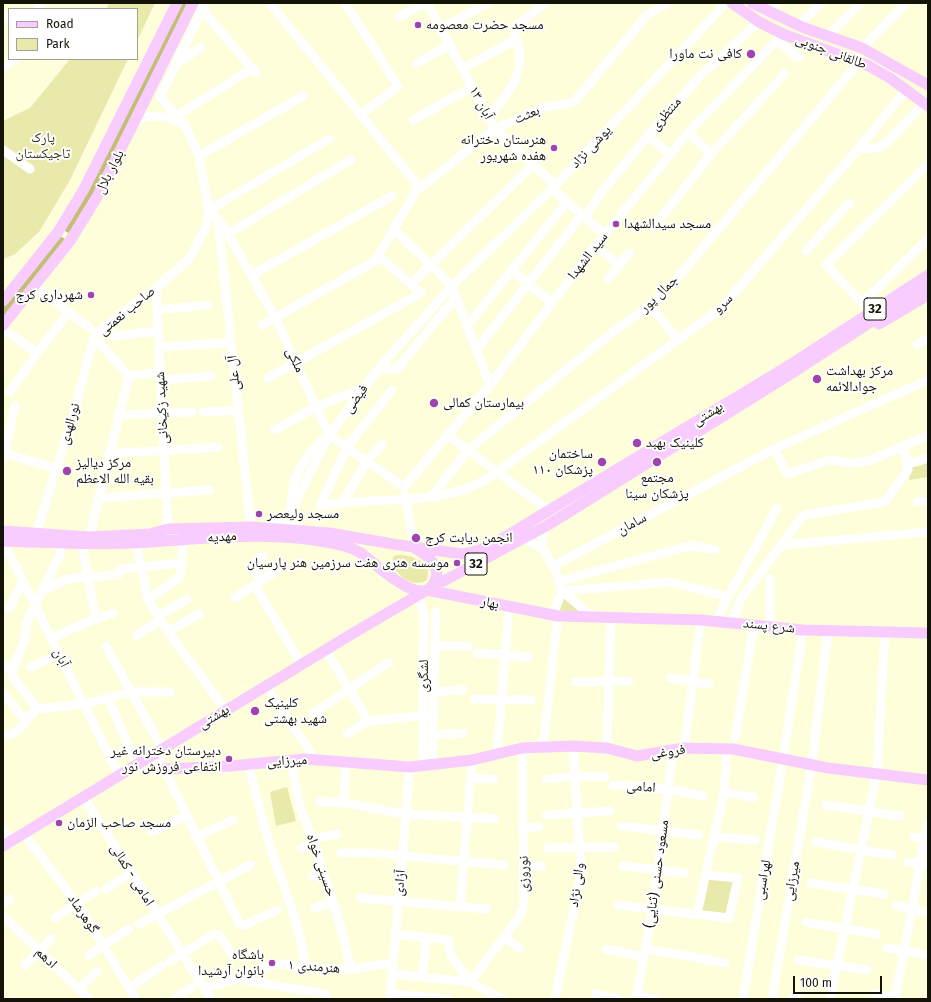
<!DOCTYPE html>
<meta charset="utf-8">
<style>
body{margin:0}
#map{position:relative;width:931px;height:1002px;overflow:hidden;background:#fefeda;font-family:"Fira Sans",sans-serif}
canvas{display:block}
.frame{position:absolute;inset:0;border:4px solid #141307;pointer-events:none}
.legend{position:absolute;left:8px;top:8px;width:130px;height:52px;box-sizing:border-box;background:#fff;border:1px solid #a1a19c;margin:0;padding:5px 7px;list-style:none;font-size:12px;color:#141307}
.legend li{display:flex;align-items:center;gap:8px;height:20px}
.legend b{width:20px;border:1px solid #a1a19c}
.scale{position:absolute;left:793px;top:976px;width:89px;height:18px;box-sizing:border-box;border:2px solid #141307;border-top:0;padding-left:5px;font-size:12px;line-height:14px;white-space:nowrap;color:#141307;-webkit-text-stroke:3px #fff;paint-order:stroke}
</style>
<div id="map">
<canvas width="931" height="1002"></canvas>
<div class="frame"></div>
<ul class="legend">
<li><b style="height:5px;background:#f8ccfe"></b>Road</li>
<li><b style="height:11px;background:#eae9ac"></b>Park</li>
</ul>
<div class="scale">100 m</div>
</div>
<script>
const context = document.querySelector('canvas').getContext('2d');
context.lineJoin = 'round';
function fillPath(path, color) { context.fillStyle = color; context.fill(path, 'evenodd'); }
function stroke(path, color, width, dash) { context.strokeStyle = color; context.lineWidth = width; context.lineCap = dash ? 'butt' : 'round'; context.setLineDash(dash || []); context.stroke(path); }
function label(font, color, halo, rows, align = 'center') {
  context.font = font + ' "Fira Sans","Noto Naskh Arabic",sans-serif'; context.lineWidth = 4; context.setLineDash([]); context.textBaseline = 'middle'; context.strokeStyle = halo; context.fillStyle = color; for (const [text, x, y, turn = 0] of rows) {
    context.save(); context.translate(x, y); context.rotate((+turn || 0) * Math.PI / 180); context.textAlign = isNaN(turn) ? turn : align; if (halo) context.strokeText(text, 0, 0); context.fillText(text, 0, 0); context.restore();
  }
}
fillPath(new Path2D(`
 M109,3H155L137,41V9H106Z
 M70,59H128L70,180L39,232L15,254L3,259V121L30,108Z
 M928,463V477L909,480L910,468Z
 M396,555C408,554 425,559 428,571L427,580C413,589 398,576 392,564L393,557Z
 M562,595L581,613L557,610Z
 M287,787L296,821L276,826L270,792Z
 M708,878L734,880L727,915L700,911Z`), '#eae9ac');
fillPath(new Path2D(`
 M180,3H189L116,155L70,234L62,229Z
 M59,235L66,240L3,319V307Z`), '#c2bf75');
stroke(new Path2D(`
 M38,3L40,9
 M270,3L420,188
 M345,3L398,86L361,115
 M427,3L495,129L556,186
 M201,4L209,18L256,73
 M768,12L778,3
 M399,17L424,3
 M3,18L5,17
 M798,25L822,3
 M441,29L487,3
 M827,36L861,3
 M777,39L796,57H800
 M862,48L906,3
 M179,62L201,47
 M417,63L450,45
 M3,67L15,59
 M462,69L517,39
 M178,115L253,68
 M488,117C507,95 523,79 519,48C518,41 513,34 515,27L545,3
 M137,119C158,114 165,116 184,124
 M413,120L472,87
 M688,133L711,154
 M648,135L670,155
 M329,139L209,210L218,219L228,234L276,319L329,435L404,487
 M858,149L877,148L886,143L925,103
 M3,150L30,169
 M199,156L303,96
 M552,189L605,235
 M585,217L602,192L641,144L700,76L759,22
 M218,220L251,527
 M654,227L711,154L783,76L784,73
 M394,229L452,286L490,385
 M228,234L350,160
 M595,246L620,265
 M806,251L849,203
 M511,270L552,303
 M252,275L392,196
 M608,279L629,253
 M411,284L533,165
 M34,286L90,328
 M156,288L168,529
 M862,303L928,239
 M650,305L678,340
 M867,308L826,265L928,164
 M157,310L208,305
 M262,325L375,261L416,191L495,129L544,107L567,104L575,101L647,15L667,3
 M467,326L567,202
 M3,329L37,353L10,392
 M114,336L158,331
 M917,344L928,339
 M159,347L226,343
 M476,350L582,215
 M37,353L69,312
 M380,367L396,370L456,297
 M129,376L160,372
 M268,378L421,293L378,255
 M161,380L211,376
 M203,412L238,410
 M118,415L192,412
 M275,430L316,407L363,388
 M448,435L548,510
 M774,449L787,474L830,460L850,463L868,461L928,436
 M3,452L56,469
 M108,454L218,447
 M3,459L15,406
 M907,464L928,458
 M404,487L490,385L595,246L688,133L783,34
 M405,495L414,547
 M431,497L468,450L609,335L650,305L674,282L860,61
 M98,498L209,490
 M343,502L367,461L382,444
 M917,502L928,501
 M320,506C372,496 426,506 476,485C483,482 490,476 497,472L716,312L725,304L858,149L906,90
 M320,506L347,447L392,390
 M548,525L542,538V548L555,569L562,591L553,615
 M270,528L283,519L292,509C288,483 306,452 326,437
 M292,529L290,518L292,509L329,435L380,367L452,286L552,189L726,3
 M36,534L72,419L94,337L105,326L156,288L189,259L206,227L209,210L199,156L185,125L160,97L203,8
 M89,537L129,376L94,337
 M520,537L542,548
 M3,541L119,775
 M136,543L148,600L168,632L226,710
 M82,545L96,619
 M781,545L928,532
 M553,566L774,449L928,380
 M121,569L182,563
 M770,579V627
 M261,581L251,565L263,556
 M560,581L682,548L696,546L715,550
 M255,585L301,664
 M413,591L418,595L424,615L423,766
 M562,591L670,582L728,597
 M562,591L594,618
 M41,592L67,579L118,575
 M235,598L280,568
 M148,600L180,577L183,547
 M9,609L23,581
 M158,616L187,599
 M717,620L728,597L777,508
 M732,622L741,599L802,517L805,515L883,502L887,499L908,470L904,445
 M168,632L199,614
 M137,635L160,620
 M52,639L73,628L113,613
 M106,646L162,748
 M436,646H468
 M326,650L368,721L429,715
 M477,653L529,657
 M31,667L59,654
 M3,669L7,666
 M671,678L709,684
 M575,682L629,681
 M266,686L315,759
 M434,692L463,690
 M3,693L26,721
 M107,697L137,764
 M474,699L531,700
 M38,709L12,676L13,670L26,635V623L60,555V544
 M313,714L388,663
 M347,734L368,721
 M3,735C20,737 26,716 38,709L84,704L131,692H170
 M433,735L463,733
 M735,738L754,625
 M543,746L558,616
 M607,748L611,619
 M684,748L701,620
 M156,752L239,923L245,925L277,910
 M497,753L509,607
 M291,760L299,804L314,843L341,927L351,969
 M248,763C257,795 263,827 274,858C288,898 300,926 306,969
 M432,765L436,612
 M470,778L494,779
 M547,779L576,776L605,777
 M613,785L668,789L703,796
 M724,792L753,797
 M83,796L211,999
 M320,802L344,803L406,814L495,819
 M344,803L346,763
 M826,805L900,816
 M547,815L610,811
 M621,826L699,835
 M523,828L539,827
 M3,829L11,841
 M152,832L186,816
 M24,834L81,909L136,999
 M196,837L233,820
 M715,837L755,840
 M914,837L928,839
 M312,839L337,834
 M816,842L892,855
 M301,848L314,843
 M548,848L614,847
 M341,853H371L504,865
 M908,862L928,865
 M523,866H541
 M623,866L684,873
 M312,876L323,871
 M811,883L884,894
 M106,889L131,873
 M360,898L486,909
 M3,905L9,899
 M618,905L729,918L738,878L706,875
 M460,906L472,760
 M896,906L928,912
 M315,908L333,901
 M697,914L724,792L727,749
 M3,916L89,999
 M55,918L96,891
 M806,922L876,934
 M139,924L250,865
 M395,934L448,940L451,956L470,982
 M504,938L520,948
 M887,948L926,955
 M606,949L644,957
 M646,949L725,963
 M89,955L129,929
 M798,960L867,970
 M169,962L214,934L219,935L231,953
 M25,965L51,939
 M392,974L470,982L502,999
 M422,977L426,941
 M238,979L325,994
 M470,982L520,916L524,905L522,748
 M130,988L161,966
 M204,988L237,979L272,965L283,964L306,969H351L393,963
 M79,990L97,971
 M390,994L448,999
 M596,994L618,999
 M875,994L898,999
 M637,996L654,999
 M792,998L798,999
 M174,999L192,987
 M390,999L410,767
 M555,999L581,874L573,746
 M636,999L653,908L673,749
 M743,999L783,760L803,630
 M772,999L812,764L828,630
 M830,999L877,773L885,631
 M895,999L928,823`), '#fff', 9);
stroke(new Path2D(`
 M732,3L759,22L783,34L869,66L890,78L928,106
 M752,3L802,27L862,48L928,85
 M3,301L58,232L84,189L177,3
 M879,324L928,295
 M3,325L70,241L97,197L193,3
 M3,531L89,537L150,534L168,529L251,527L329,533L399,545L462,554L480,550L500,540L785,368L928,275
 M3,541C53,543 101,545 151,542C212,538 272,531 332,543C342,545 352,547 361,553C374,562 426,615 436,578C440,564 427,555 416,549
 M427,590L558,616L701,620L803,630L928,633
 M164,769L230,766L305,759L410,767L472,760L522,748L573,746L607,748L637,756L684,748L733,749L828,768L928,780
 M3,846L355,632L427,590L548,525L789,375L928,285`), '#f8ccfe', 11);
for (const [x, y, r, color] of [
 [418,25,4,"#a044ad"],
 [751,54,5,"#a044ad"],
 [554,148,4,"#a044ad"],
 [616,224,4,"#a044ad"],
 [91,295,4,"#a044ad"],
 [817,379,5,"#a044ad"],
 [434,403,5,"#a044ad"],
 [637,443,5,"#a044ad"],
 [602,462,5,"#a044ad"],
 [657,462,5,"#a044ad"],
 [67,471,5,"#a044ad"],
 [259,514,4,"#a044ad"],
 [416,538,5,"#a044ad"],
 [457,563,4,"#a044ad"],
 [255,711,5,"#a044ad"],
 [229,759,4,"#a044ad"],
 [59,823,4,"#a044ad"],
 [272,963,4,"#a044ad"]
]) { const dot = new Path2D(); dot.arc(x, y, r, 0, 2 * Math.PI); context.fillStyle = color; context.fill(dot); stroke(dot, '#fff', 1.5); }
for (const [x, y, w] of [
 [875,309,22],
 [476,564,22]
]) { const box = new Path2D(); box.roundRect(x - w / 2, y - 11, w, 22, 3); context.fillStyle = '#fff'; context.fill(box); stroke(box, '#141307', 1); }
label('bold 13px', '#141307', null, [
 ["32",875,309],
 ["32",476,564]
]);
label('14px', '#141307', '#fff', [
 ["مسجد حضرت معصومه",426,25],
 ["کافی نت ماورا",742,54,"right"],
 ["هنرستان دخترانه",546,140,"right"],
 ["هفده شهریور",546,156,"right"],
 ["مسجد سیدالشهدا",624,224],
 ["شهرداری کرج",83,295,"right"],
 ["مرکز بهداشت",826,371],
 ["جوادالائمه",826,387],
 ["بیمارستان کمالی",443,403],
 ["کلینیک بهبد",646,443],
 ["ساختمان",593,454,"right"],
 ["پزشکان ۱۱۰",593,470,"right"],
 ["مرکز دیالیز",76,463],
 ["بقیه الله الاعظم",76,479],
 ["مجتمع",657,478,"center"],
 ["پزشکان سینا",657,494,"center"],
 ["مسجد ولیعصر",267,514],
 ["انجمن دیابت کرج",425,538],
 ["موسسه هنری هفت سرزمین هنر پارسیان",449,563,"right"],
 ["کلینیک",264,703],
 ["شهید بهشتی",264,719],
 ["دبیرستان دخترانه غیر",221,751,"right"],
 ["انتفاعی فروزش نور",221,767,"right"],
 ["مسجد صاحب الزمان",67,823],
 ["باشگاه",264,955,"right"],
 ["بانوان آرشیدا",264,971,"right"]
], 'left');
label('14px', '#141307', '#fff', [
 ["طالقانی جنوبی",831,52,21],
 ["۱۳ آبان",481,103,62],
 ["منتظری",666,114,-49],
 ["بعثت",527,115,-23],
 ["یوشی نژاد",591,147,-47],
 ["بلوار بلال",110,172,-63],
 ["سید الشهدا",588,256,-52],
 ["جمال پور",659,294,-44],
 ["سرو",723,304,-44],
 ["صاحب نعمتی",127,311,-39],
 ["ملکی",295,360,65],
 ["آل علی",234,373,-96],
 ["فیضی",356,399,-54],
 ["شهید زکیخانی",162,408,-93],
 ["بهشتى",708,414,-32],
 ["نورالهدی",70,424,-74],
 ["سامان",632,524,-28],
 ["مهدیه",222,537,-4],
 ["بهار",490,603,12],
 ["شرع پسند",769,626,6],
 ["آبان",61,658,63],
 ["لشگری",424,676,-90],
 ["بهشتی",214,717,-31],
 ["فروغی",668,752,-8],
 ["میرزایی",287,761,-3],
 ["امامی",641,787,4],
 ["حسینی خواه",321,865,71],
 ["نوروزی",524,874,-91],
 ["مسعود حسنی (ثنایی)",657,874,-82],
 ["امامی - کمالی",132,875,58],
 ["لهراسبی",763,880,-80],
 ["میرزایی",792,881,-80],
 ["آزادی",400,883,-85],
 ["والی نژاد",577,885,-82],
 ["گوهرشاد",83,914,56],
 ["ادهم",46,958,44],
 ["هنرمندی ۱",314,967,4]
]);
label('14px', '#353413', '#fff', [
 ["پارک",43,138],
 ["تاجیکستان",43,154]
]);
</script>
